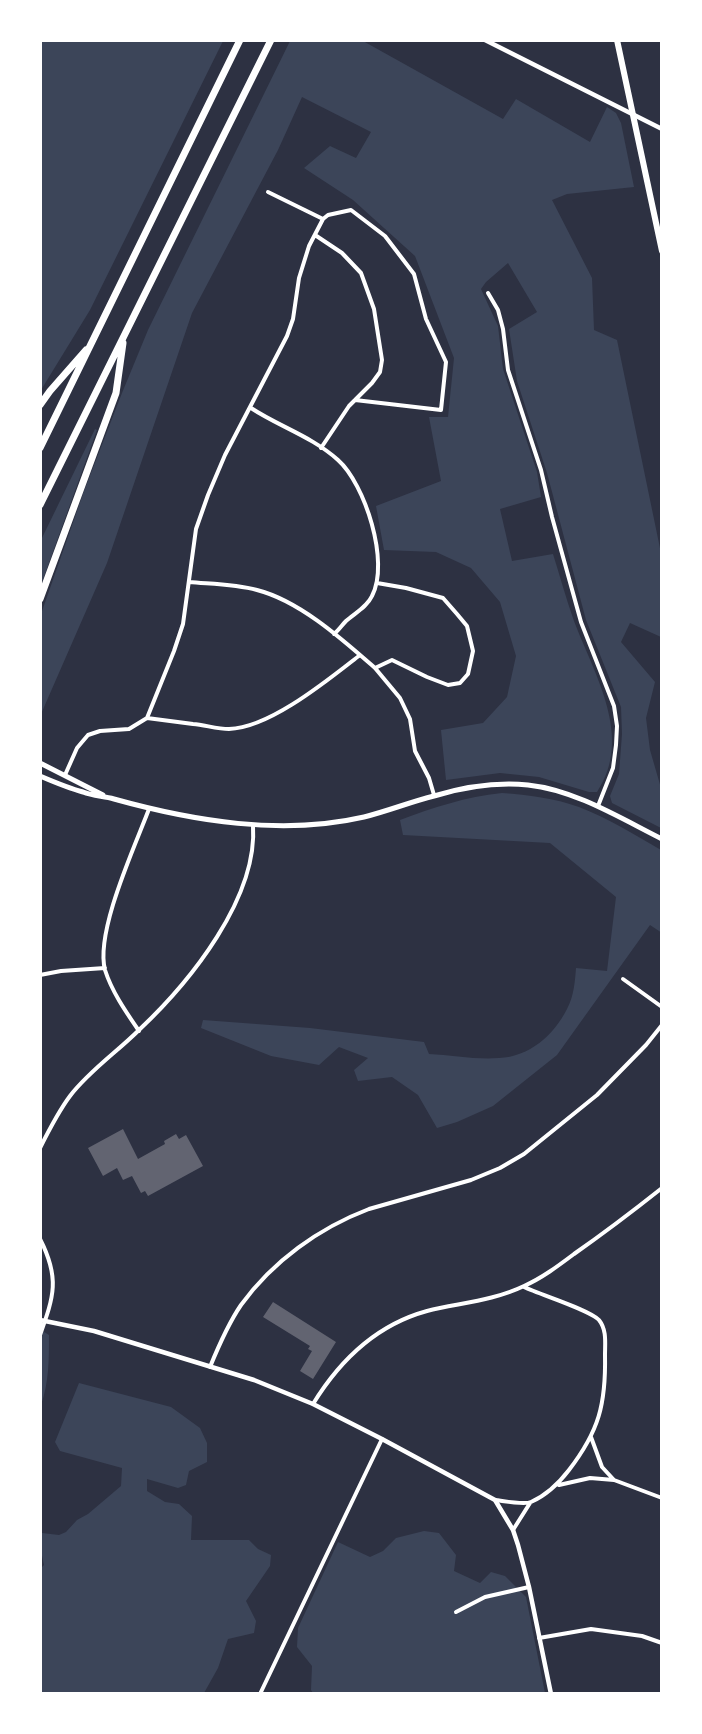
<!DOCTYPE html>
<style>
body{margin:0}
#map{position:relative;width:702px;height:1734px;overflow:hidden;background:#2d3142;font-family:Barlow,sans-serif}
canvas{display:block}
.frame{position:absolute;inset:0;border:42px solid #fff;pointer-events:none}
</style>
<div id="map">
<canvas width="702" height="1734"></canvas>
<div class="frame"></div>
</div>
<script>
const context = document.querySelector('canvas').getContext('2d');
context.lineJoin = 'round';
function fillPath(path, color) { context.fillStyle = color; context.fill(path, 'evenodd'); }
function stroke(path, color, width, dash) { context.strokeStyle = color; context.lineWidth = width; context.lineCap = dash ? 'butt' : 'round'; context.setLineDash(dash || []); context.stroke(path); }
fillPath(new Path2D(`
 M40,41H223L90,310L41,390Z
 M290,41H363L503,119L516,99L590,142L607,107L616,113L621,123L634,187L567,194L552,200L592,278L594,330L617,340L661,553V637L630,623L621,642L655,682L646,718L650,750L661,788V828L612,803L610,796L619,774L622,734L621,707L586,620L547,473L517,381L509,329L537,312L508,263L486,282L481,289L498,326L503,369L537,472L541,497L500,509L512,561L553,554C560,576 566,599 574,621C594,674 634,737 597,792H589L539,777L500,773L446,780L441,730L483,723L507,697L516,656L500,602L471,568L436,552L384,550L376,506L441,481L429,417H448L454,358L415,256L353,200L304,168L330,146L356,158L371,132L302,97L278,150L192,313L107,563L41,714V614L84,491L122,393L148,330Z
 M95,429L97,430L41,585V540Z
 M502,793C529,795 554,798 579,807C608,818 635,835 661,850L662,933L650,925L557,1055L493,1106L457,1122L437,1128L418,1095L392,1077L358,1081L354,1070L368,1058L339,1047L319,1065L271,1056L201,1028L203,1020L310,1028L424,1042L429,1054C451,1055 477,1060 499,1058C529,1057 554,1035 567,1009C574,996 575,981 576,968L607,971L616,897L550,843L403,835L400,820C435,807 465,797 502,793Z
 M41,1330L49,1335C49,1359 49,1382 41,1405Z
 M79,1383L171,1407L200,1428L207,1443V1462L189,1471L186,1485L178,1488L147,1479V1491L165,1502L179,1504L192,1516L191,1540H249L258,1549L271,1555L270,1566L246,1601L256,1621L254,1633L228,1639L218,1668L204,1693H41L40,1569L44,1565C42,1554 38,1543 42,1533L59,1535L66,1532L77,1520L88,1514L121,1486L122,1468L60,1451L55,1442Z
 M424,1531L439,1533L456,1555L454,1571L480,1583L491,1572L505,1576L526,1597L545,1693H313L311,1690L312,1666L297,1647L298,1628L338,1542L370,1557L383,1551L396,1538Z`), '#3c4559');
fillPath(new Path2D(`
 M123,1129L138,1159L165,1144L164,1141L176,1134L179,1139L186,1135L203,1166L148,1196L145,1191L141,1193L132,1176L123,1180L117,1168L103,1176L88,1148Z
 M273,1302L336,1342L313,1379L300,1371L312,1351L308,1349L310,1346L263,1317Z`), '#626471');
stroke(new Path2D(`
 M268,192L323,219
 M315,235L342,253L361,273L374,309L382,360L380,372L372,383L349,406L321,448
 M488,293L498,310L503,329L508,370L541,470L552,517L581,622L614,706L617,726L616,745L613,768L598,806
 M251,408C278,426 313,437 338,460C365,484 390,562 372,596C367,607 355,613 346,621C342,625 339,630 334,634
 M189,582C212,584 235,584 257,590C300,601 343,640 375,668L392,660L427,677L448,685L460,683L468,674L473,651L467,626L457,614L443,598L406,588L377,583
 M375,668L400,698L410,719L415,751L429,778L434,795
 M147,718C162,720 178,722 193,724C205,725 217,729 229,729C270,728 329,679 360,655
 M65,775L77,748L88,735L100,731L129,729L147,718L174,651L183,624L196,529L208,495L225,455L287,336L293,319L299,278L309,246L323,219L328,215L351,210L385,236L414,274L426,319L446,362L441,410L355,400
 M40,975L61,971L105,968
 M623,979L662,1007
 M139,1031C126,1012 112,992 105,970C95,932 135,846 149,809
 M40,1148C49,1130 58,1112 70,1096C89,1071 117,1052 139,1030C190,982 258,898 253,825
 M40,1239C60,1278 54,1296 40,1335
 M210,1367C219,1345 228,1324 241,1305C273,1261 319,1228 369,1209L471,1180L500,1168L524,1154L597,1095L646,1045L662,1025
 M313,1404C340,1360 376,1325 427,1311C459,1303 493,1301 524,1286C542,1278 558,1266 574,1254C604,1233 633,1211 662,1188
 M591,1437L602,1467L614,1480
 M559,1485L590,1478L614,1480L662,1498
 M495,1500C504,1501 524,1505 531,1502C547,1495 559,1483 569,1470C599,1431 606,1404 605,1355C605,1343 607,1330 599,1320C590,1310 541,1295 524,1287
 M513,1530L530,1503
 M456,1612L485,1597L529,1587
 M539,1638L591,1629L642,1636L662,1643
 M260,1694L382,1439`), '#fff', 4);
stroke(new Path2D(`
 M485,40L662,129
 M40,1320L94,1331L254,1380L313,1404L382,1439L495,1500L513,1530L518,1545L529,1587L551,1694`), '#fff', 4.5);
stroke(new Path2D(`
 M40,763L103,795
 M40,776C54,782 68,788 83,792C93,796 103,796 114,799C193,821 282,836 364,817C388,811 410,802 434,796C464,787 497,782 528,785C575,790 620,818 662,839`), '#fff', 5);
stroke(new Path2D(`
 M617,40L662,251`), '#fff', 6);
stroke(new Path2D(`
 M40,405L50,391L86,350
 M40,448L240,40
 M40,505L271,40
 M40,599L116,393L123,343`), '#fff', 7);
</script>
